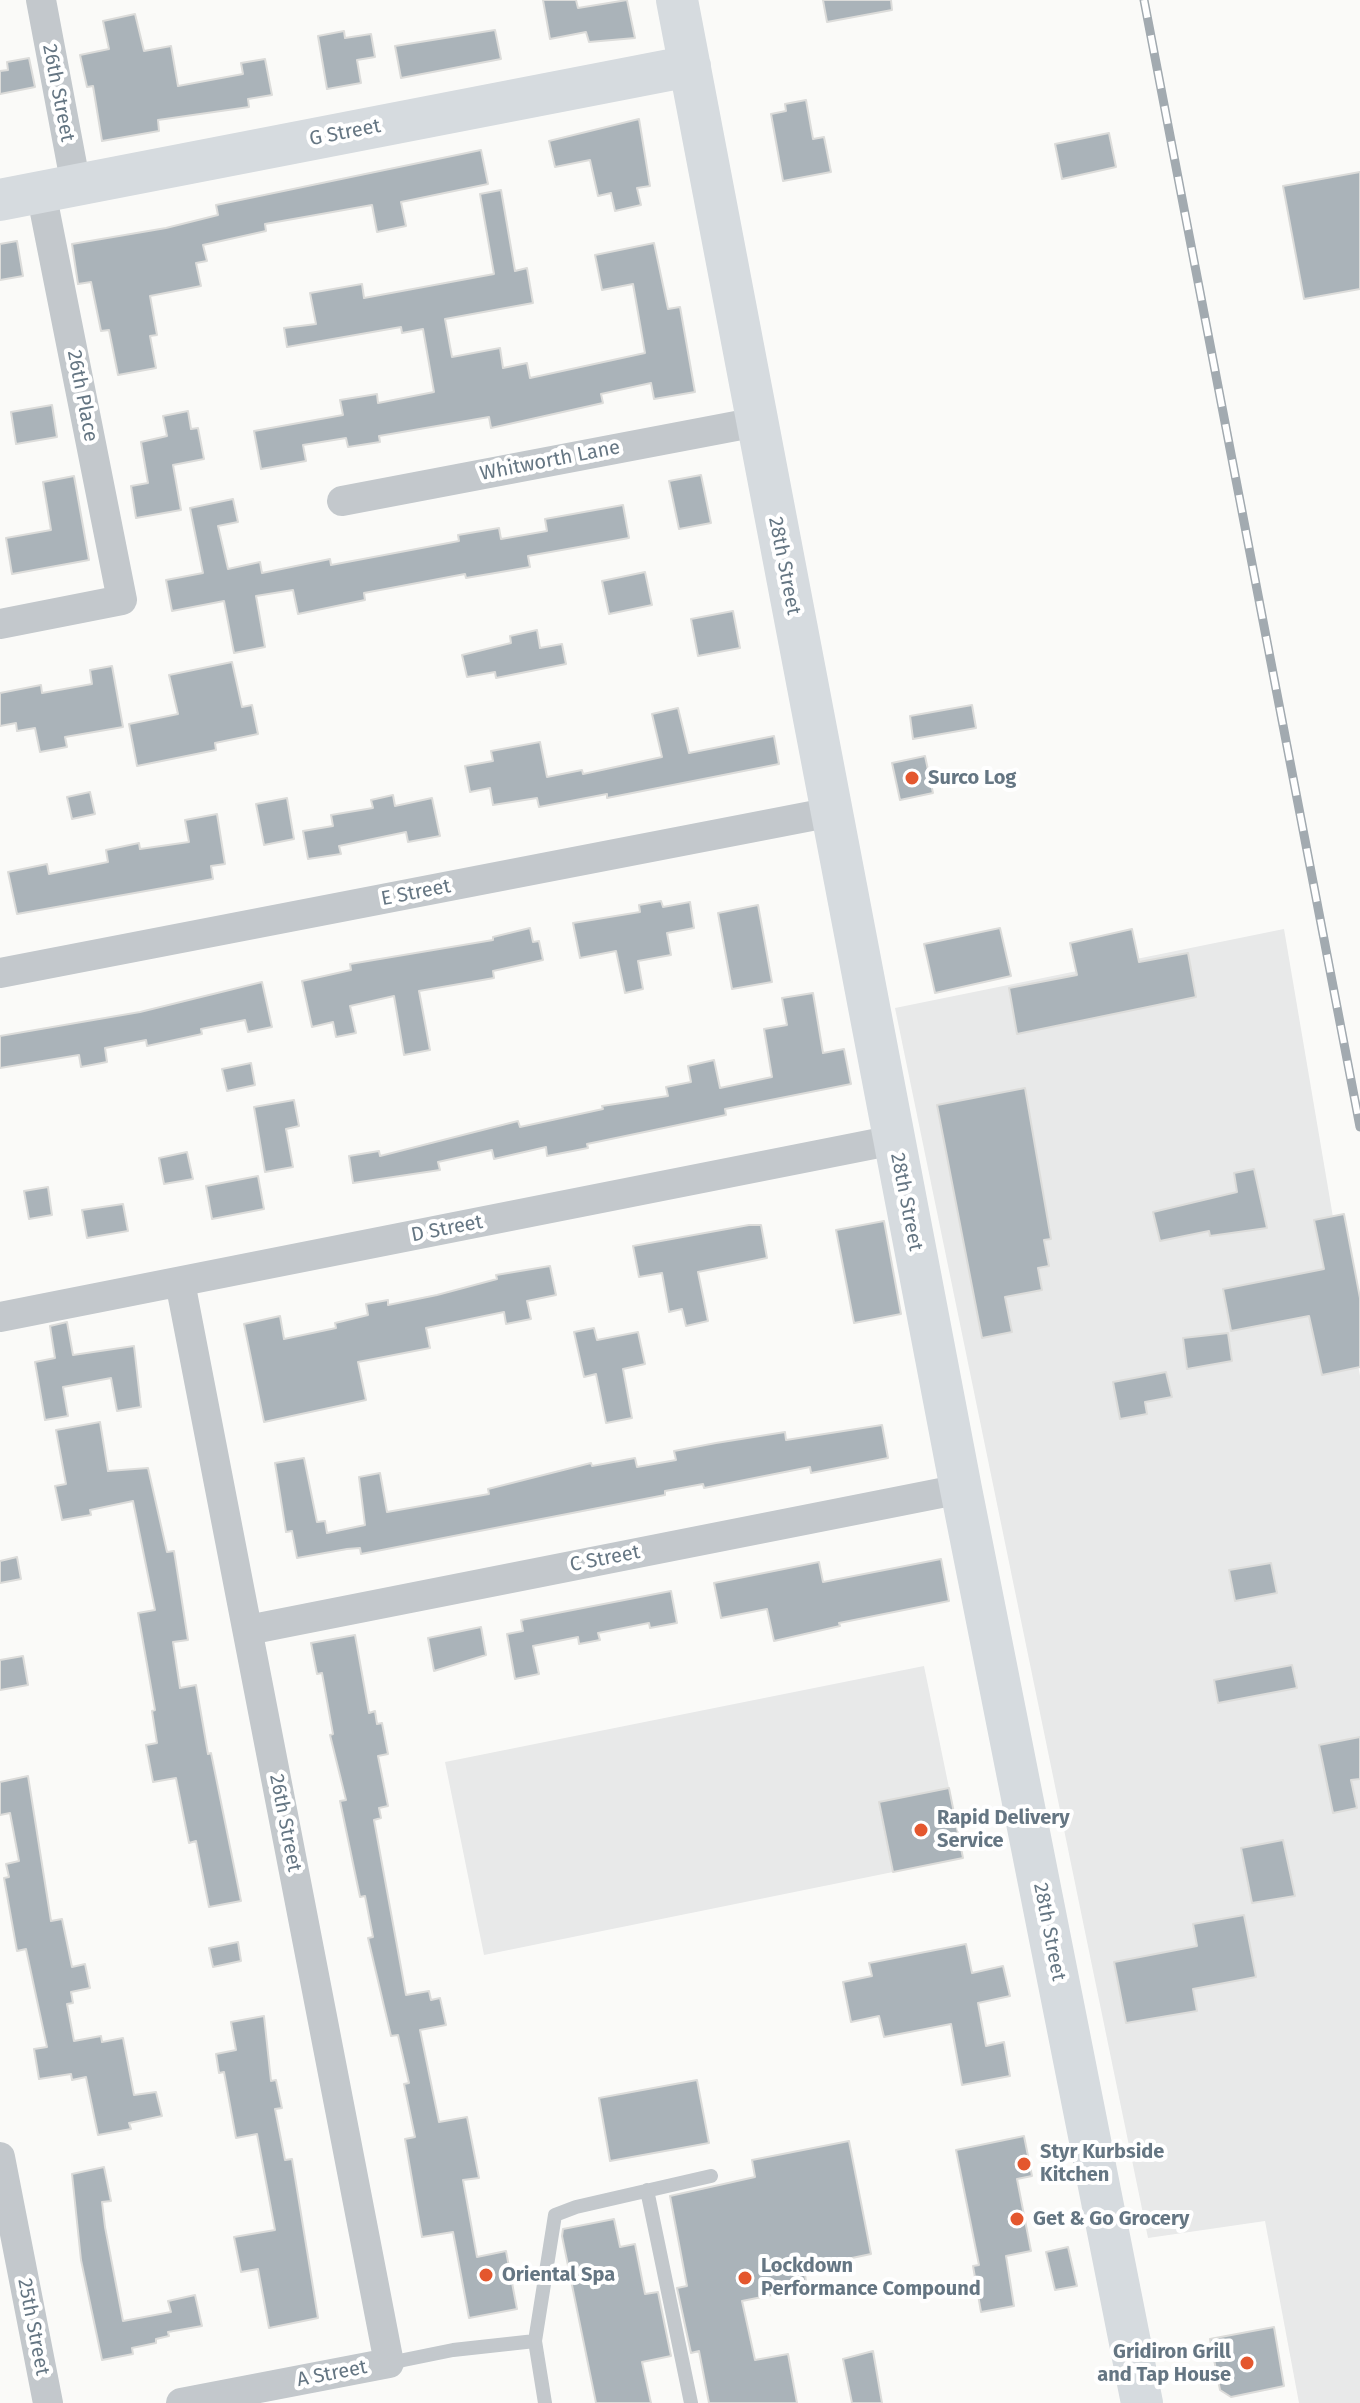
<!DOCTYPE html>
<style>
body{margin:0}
canvas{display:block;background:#fafaf8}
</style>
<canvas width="1360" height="2403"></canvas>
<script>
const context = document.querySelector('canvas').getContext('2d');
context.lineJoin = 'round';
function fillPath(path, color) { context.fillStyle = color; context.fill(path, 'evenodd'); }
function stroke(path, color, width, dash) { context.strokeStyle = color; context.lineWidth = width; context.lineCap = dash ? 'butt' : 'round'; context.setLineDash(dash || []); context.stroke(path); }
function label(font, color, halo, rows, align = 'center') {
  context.font = font + ' "Fira Sans",sans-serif'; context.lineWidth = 8; context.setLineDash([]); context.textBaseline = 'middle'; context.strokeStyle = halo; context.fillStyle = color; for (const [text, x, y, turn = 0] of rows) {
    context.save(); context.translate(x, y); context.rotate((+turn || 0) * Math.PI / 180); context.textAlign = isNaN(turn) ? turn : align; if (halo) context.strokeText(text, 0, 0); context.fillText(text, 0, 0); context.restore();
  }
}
fillPath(new Path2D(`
 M1284,929L1360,1376V2403H1299L1265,2221L1148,2238L895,1008Z
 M924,1666L949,1788L879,1803L893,1872L484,1955L445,1762Z`), '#e8e9e9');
const building = new Path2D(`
 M543,0H576L578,8L627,0L635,38L589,42L586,32L550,39Z
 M823,0H891L892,10L827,22Z
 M135,14L144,51L171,46L178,86L243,74L241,63L265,59L272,95L248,99L249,107L158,120L159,131L102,141L93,86L87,87L80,55L109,49L103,21Z
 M495,30L501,59L401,78L395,46Z
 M344,31L345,38L371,34L375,57L357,60L361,83L327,89L318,36Z
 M29,58L35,87L0,94V71L8,70L7,62Z
 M806,100L813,139L824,137L831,172L783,181L771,114L786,111L785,104Z
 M639,119L650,186L637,188L641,205L615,211L611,193L598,196L590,160L555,167L549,141Z
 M1109,133L1116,167L1062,179L1055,144Z
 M481,150L488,184L401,202L406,226L377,232L372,205L265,224L266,231L203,245L207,261L196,263L201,286L150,296L157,335L150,336L156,368L118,375L109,330L101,331L91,282L78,284L72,244L166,228L218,215L216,205Z
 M1360,172V289L1304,299L1283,186Z
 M501,190L515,271L527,268L533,303L445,319L452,357L500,348L503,368L527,363L530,378L645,353L633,284L602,290L595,255L654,243L668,309L680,307L695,392L654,399L651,383L601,394L603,403L491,428L489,417L379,436L380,442L348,447L346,438L303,445L306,461L261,469L254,431L343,415L340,400L377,394L378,403L434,392L423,329L402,333L401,327L287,347L284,328L316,324L310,293L362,284L364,298L494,274L480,194Z
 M17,241L23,276L0,280V244Z
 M52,405L57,437L16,444L11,412Z
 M188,411L191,429L198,428L204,459L173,465L181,510L136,518L131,486L148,483L141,442L167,436L163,416Z
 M701,475L711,523L679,529L669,481Z
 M74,476L89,560L12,574L6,538L51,530L43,482Z
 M233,499L238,522L218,526L228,569L260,562L262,573L330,559L331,565L459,541L458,535L499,528L501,539L547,531L545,519L623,505L629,538L528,556L530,567L466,578L465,574L364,593L365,600L298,614L293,590L256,596L265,647L234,653L224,601L172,611L166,580L203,573L190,508Z
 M645,572L652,605L609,614L602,581Z
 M733,611L740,648L698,656L691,619Z
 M537,630L540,648L562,644L566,664L496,678L495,672L467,677L462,655L511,643L510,636Z
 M232,662L242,707L252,705L258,734L215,743L216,750L137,766L129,724L178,714L169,675Z
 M112,666L123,727L65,737L67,747L40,752L35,728L17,731L16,723L0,726V693L41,685L42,693L92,684L90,670Z
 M972,705L976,728L913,739L910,716Z
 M678,708L689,753L774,736L779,764L607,798V794L539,807L537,798L493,805L490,788L470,792L465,766L493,761L491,751L540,742L547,777L582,770L583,774L662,757L652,714Z
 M925,756L933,793L900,800L892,763Z
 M90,792L95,814L72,819L67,797Z
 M393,795L395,806L432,798L440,836L408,842L406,832L339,846L341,854L308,859L303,831L333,826L331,815L373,808L371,800Z
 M287,798L294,839L264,845L256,804Z
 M217,814L225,864L211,866L213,879L17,914L8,872L47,864L49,874L108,862L106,850L139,843L140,849L189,842L185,820Z
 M661,901L663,907L690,902L694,928L667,933L671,955L638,961L643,989L625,993L616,951L580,958L573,923L640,912L639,905Z
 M758,905L772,982L732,989L718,913Z
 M530,928L533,942L539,941L543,960L493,971L494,978L419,991L430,1050L404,1055L394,996L350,1006L356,1033L336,1037L333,1022L312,1027L302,981L351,970L350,964L493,940V937Z
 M1000,928L1011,976L935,993L924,944Z
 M1132,929L1139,962L1188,953L1196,997L1017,1034L1009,988L1077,975L1070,943Z
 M262,982L272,1027L248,1032L245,1020L201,1029L202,1034L147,1046L146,1040L105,1048L107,1062L81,1067L79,1055L0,1068V1036L140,1012Z
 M813,993L823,1053L844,1049L851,1084L725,1109L726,1115L587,1144L588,1148L547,1156L546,1147L494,1159L492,1150L438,1162L440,1170L353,1183L349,1156L379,1151L380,1156L518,1121L520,1127L603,1109L602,1106L668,1096L666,1087L691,1082L688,1066L714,1060L720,1088L772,1077L764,1029L787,1025L782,998Z
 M251,1063L255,1085L227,1091L222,1069Z
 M1025,1088L1051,1239L1044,1240L1049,1266L1038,1268L1042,1290L1005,1297L1012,1332L982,1338L937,1105Z
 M294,1100L299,1126L286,1129L293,1167L265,1172L254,1107Z
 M187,1152L193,1179L164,1184L159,1158Z
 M1254,1169L1267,1228L1210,1236L1209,1231L1160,1241L1153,1212L1237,1192L1234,1173Z
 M258,1176L264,1209L212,1219L206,1186Z
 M48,1187L52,1215L29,1219L24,1191Z
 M123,1204L128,1231L87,1238L82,1210Z
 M1344,1214L1360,1298V1367L1322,1375L1309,1316L1231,1331L1223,1289L1324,1269L1314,1220Z
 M884,1221L901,1314L854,1323L836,1230Z
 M749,1225H761L767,1258L698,1272L708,1321L686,1326L682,1309L669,1312L662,1273L639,1277L633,1246Z
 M550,1266L556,1295L527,1301L531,1319L506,1324L504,1312L426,1328L430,1348L358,1362L366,1400L264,1422L244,1324L280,1316L284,1339L336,1328L335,1323L368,1315L366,1304L388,1300V1305L437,1295L497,1279L496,1275Z
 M67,1322L73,1355L134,1346L141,1407L117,1411L111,1378L63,1387L68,1416L45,1420L35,1362L55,1358L50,1326Z
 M594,1328L597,1340L638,1332L645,1364L623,1369L632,1418L606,1423L596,1374L584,1377L574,1332Z
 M1228,1333L1232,1361L1187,1369L1183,1338Z
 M1166,1372L1172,1397L1145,1402L1147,1414L1120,1419L1113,1382Z
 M100,1422L108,1471L148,1468L167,1552L174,1551L188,1640L173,1642L180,1688L196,1685L208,1754L211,1753L241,1901L209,1907L196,1841L189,1843L176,1778L153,1782L146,1745L157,1743L152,1711L155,1710L138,1613L155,1610L133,1501L90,1510L91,1515L62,1520L55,1486L66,1484L56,1430Z
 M882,1425L888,1458L811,1473L810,1467L704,1488L703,1484L665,1491V1495L361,1554L360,1548L347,1549L297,1558L292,1531L286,1532L275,1463L304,1458L317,1522L325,1521L327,1533L365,1525L359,1477L380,1473L387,1512L489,1494L488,1489L591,1463L592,1466L635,1458L637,1467L676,1460L674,1451L716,1443L785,1432L786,1440Z
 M17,1557L21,1579L0,1583V1561Z
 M941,1559L949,1601L839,1623L840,1626L774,1641L767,1609L721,1618L714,1583L819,1562L823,1582Z
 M1271,1563L1277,1593L1235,1601L1229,1570Z
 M671,1591L677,1623L650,1628L649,1623L598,1633L600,1640L579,1644L578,1637L533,1646L539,1674L515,1679L507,1634L523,1631L521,1620Z
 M481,1627L486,1655L434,1671L428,1638Z
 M355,1635L369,1713L375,1711L377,1724L382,1723L388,1754L378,1756L388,1806L379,1808L381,1818L374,1820L406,1995L429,1991L431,2000L440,1998L446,2025L420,2030L439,2122L467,2117L479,2178L463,2180L477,2257L506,2251L517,2309L469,2318L453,2232L422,2237L405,2139L415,2137L404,2084L409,2083L398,2035L391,2036L375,1968L368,1938L373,1937L365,1896L360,1897L340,1801L346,1800L330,1735L333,1734L322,1673L317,1674L311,1643Z
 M23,1656L28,1685L0,1690V1660Z
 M1292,1665L1297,1688L1218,1703L1214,1680Z
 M1360,1737V1779L1351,1780L1357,1808L1333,1813L1319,1745Z
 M28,1776L51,1921L62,1919L72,1967L85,1964L90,1988L71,1992L73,2003L67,2004L74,2041L101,2036L102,2042L123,2038L134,2095L156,2092L162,2116L129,2123L131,2129L98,2135L86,2077L72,2080L71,2074L39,2079L34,2049L47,2047L26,1949L17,1951L4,1878L9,1877L6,1864L19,1861L10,1813L0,1815V1782Z
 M949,1788L963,1858L893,1872L879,1802Z
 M1283,1840L1295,1896L1252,1903L1241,1848Z
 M1244,1915L1256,1977L1193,1989L1197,2011L1126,2023L1114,1962L1197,1946L1193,1924Z
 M238,1942L241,1961L213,1967L209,1948Z
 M966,1944L972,1973L1003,1966L1010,1996L978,2003L986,2046L1004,2042L1010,2076L962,2085L951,2024L884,2037L879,2016L851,2022L843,1982L872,1976L869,1963Z
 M264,2016L271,2081L276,2080L282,2108L275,2109L285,2160L292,2159L318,2318L269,2328L258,2269L241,2272L234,2237L275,2230L257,2134L236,2138L224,2072L219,2073L216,2054L236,2050L231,2022Z
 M697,2080L709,2143L610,2161L599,2098Z
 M1024,2136L1032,2176L1017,2179L1031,2251L1006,2256L1014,2306L981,2312L973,2266L979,2265L956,2150Z
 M849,2141L871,2254L804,2268L807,2288L742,2301L755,2360L788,2354L797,2403H709L699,2351L691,2353L677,2288L687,2286L670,2196L755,2177L752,2160Z
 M104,2167L111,2201L102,2202L105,2227L123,2321L171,2312L168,2301L195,2295L202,2326L168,2332L169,2336L156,2339V2343L132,2348L133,2354L102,2360L81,2260L72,2174Z
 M614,2219L620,2247L635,2244L645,2294L658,2292L671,2356L642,2362L651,2403H596L562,2236L563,2229Z
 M1068,2247L1077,2286L1055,2290L1046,2252Z
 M1274,2327L1284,2386L1231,2397L1220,2390L1210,2339Z
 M873,2351L882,2403H852L843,2359Z`);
fillPath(building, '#aab3b9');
stroke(building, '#dcdcda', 2);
stroke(new Path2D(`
 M647,2190L691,2403
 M389,2363L453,2350L535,2341
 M545,2403L535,2341L555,2215L576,2207L711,2176`), '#c3c8cc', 14);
stroke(new Path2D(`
 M41,0L76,186
 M342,501L757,422
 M0,624L122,600L41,192
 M0,973L832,812
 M180,1282L389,2363L181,2403
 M0,1317L894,1140
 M248,1630L961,1489
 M0,2157L48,2403`), '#c3c8cc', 30);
stroke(new Path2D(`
 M677,0L961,1489L1142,2403
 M0,200L690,66`), '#d6dbdf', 42);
const rail = new Path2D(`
 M1144,0L1360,1127`);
stroke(rail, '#a2aab0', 9);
stroke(rail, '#fff', 6, [18]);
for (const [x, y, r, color] of [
 [912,778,8,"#e4572e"],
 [921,1830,8,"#e4572e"],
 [1024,2164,8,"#e4572e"],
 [1017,2219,8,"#e4572e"],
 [486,2275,8,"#e4572e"],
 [745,2278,8,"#e4572e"],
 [1247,2363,8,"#e4572e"]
]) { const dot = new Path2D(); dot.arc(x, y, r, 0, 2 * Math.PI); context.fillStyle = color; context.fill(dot); stroke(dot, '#fff', 3); }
label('20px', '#657683', '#fff', [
 ["26th Street",58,93,79],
 ["G Street",345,133,-11],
 ["26th Place",82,396,79],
 ["Whitworth Lane",550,461,-11],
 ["28th Street",784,566,79],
 ["E Street",416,893,-11],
 ["28th Street",906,1202,79],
 ["D Street",447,1229,-11],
 ["C Street",605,1559,-11],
 ["26th Street",285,1823,79],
 ["28th Street",1049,1932,79],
 ["25th Street",33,2327,79],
 ["A Street",332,2374,-11]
]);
label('bold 20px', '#657683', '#fff', [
 ["Surco Log",928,778],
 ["Rapid Delivery",937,1818],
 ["Service",937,1841],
 ["Styr Kurbside",1040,2152],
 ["Kitchen",1040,2175],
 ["Get & Go Grocery",1033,2219],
 ["Lockdown",761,2266],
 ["Performance Compound",761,2289],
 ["Oriental Spa",502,2275],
 ["Gridiron Grill",1231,2352,"right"],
 ["and Tap House",1231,2375,"right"]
], 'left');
</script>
